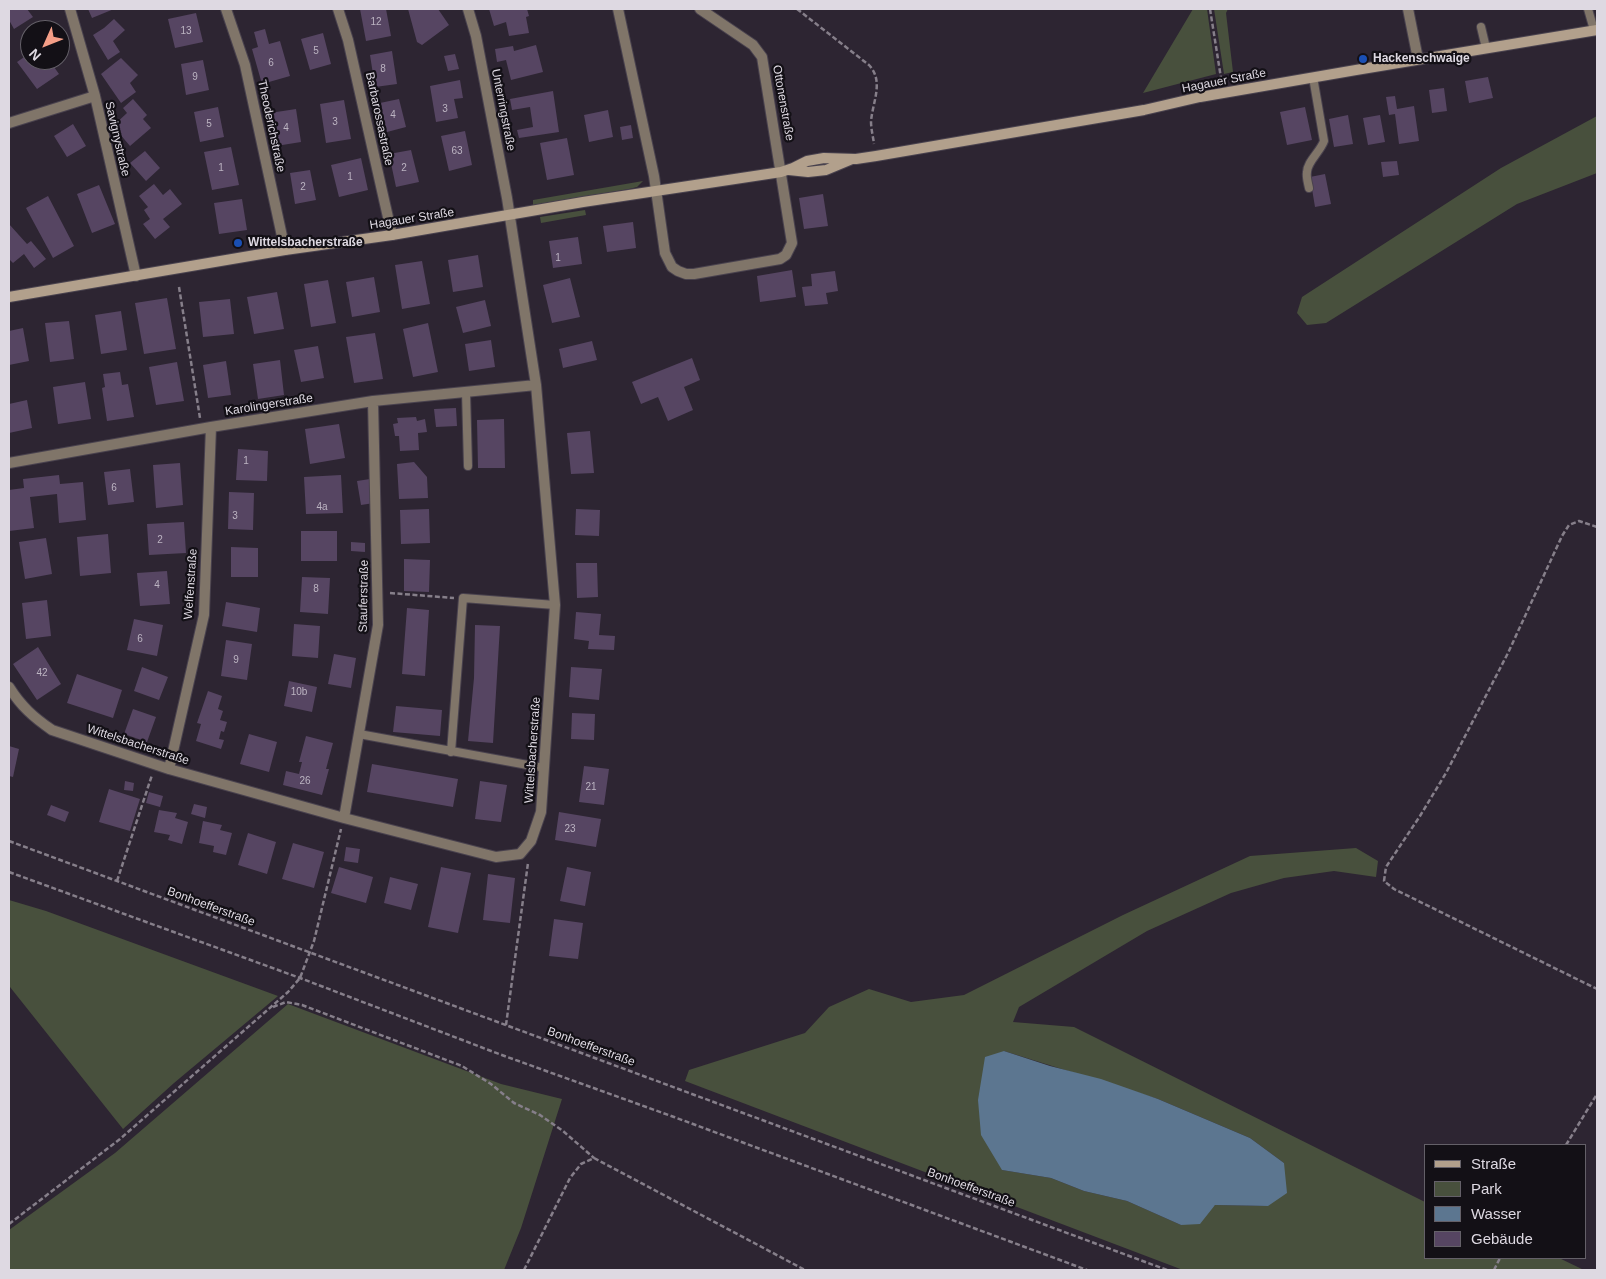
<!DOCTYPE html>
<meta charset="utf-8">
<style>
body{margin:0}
#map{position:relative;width:1606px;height:1279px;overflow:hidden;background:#2d2532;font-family:Helvetica,sans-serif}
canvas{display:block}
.frame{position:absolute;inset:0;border:10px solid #ded9e2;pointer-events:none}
.legend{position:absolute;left:1424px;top:1144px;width:162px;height:115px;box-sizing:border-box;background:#131016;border:1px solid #646068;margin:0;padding:6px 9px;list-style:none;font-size:15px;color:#ded9e2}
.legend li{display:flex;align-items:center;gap:10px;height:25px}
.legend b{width:25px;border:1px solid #646068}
.north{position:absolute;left:20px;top:20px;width:50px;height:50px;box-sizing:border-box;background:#131016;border:1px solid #646068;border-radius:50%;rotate:226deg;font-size:14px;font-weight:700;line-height:20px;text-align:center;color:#ded9e2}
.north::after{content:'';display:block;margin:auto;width:18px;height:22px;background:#f49e87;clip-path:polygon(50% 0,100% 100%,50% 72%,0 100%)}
</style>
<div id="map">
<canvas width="1606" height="1279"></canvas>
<div class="frame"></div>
<ul class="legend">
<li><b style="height:6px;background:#b2a08c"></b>Straße</li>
<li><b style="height:14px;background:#48503d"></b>Park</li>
<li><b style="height:14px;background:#5c7690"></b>Wasser</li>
<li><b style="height:14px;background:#564562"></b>Gebäude</li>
</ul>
<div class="north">N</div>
</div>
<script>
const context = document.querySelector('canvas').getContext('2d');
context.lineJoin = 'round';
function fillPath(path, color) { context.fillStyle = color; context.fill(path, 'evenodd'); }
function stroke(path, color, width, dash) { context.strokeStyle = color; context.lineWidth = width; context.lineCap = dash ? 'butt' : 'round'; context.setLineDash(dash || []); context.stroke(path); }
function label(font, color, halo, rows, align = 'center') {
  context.font = font + ' Helvetica,sans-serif'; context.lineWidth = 4.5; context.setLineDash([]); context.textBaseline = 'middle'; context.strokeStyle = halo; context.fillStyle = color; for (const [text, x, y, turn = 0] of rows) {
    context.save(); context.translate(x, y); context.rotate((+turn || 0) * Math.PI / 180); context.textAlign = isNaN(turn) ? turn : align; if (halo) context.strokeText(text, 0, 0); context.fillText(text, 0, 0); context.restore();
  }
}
fillPath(new Path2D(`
 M1193,9H1207L1216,74L1143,93Z
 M1214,9H1228L1226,13L1233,72L1224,74Z
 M1597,116V173L1517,204L1326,323L1307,325L1297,313L1302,297L1501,168Z
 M643,181L637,187L629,189L533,205V200Z
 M585,210L586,215L541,223L540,217Z
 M1356,848L1378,861L1376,877L1334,871L1284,878L1231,893L1147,931L1019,1007L1013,1022L1074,1027L1425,1202V1258H1559L1584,1270H1183L685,1081L689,1070L805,1033L829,1007L869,989L911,1002L964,995L1123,915L1250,856ZM1004,1051L1158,1099L1250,1138L1284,1163L1268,1206L1215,1205L1181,1225L1127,1201L1084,1191L1051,1178L1002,1170Z
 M9,900L46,911L278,996L174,1083L123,1129L10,987L9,988Z
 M288,1004L501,1084L562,1099L521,1228L504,1270H9V1230L115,1153Z`), '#48503d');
fillPath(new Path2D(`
 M1004,1051L1050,1066L1101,1079L1158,1099L1250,1138L1284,1163L1287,1193L1268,1206L1215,1205L1200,1224L1181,1225L1127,1201L1084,1191L1051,1178L1002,1170L981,1135L978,1100L985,1057Z`), '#5c7690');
fillPath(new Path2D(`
 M9,9H27L33,17L14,29L9,20Z
 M88,9H114L92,18Z
 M360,9H386L391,36L366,41Z
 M408,9H438L449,25L422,45L417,42Z
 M489,9H527L529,16L526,17L529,33L509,36L506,22L494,26Z
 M196,13L203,42L175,48L168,19Z
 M114,19L125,30L113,41L120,52L108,60L93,35L104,28Z
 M265,29L269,44L280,41L290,76L262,84L252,49L258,47L254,32Z
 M323,33L331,64L310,70L301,39Z
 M536,45L543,72L511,80L506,60L497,62L495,49L513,46L514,51Z
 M392,51L397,84L375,87L370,55Z
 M30,53V60H49L59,74L37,89L17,62Z
 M455,54L459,69L448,71L444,56Z
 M121,58L138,75L130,83L136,92L121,103L101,74Z
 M203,60L209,90L186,95L181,64Z
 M1488,77L1493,98L1469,103L1465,81Z
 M460,80L463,98L454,99L458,118L436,122L430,86Z
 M1444,88L1447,111L1432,113L1429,90Z
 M553,91L559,132L519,138L517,130L533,127L530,107L512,110L510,99Z
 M1395,96L1397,109L1414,106L1419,141L1399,144L1395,114L1389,115L1386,97Z
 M133,99L147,115L143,119L151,128L130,146L113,126L127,113L123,108Z
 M399,99L406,127L387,132L380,103Z
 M344,100L351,139L326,143L320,104Z
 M218,107L224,137L200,142L194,112Z
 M1305,107L1312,140L1287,145L1280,112Z
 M296,109L301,142L276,146L270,113Z
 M608,110L613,137L589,142L584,115Z
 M1348,115L1353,144L1334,147L1329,119Z
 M1380,115L1385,142L1368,145L1363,118Z
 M73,124L86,146L67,157L54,136Z
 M631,125L633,138L622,140L620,127Z
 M465,131L472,165L449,171L441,136Z
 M567,138L574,175L547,180L540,143Z
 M231,147L239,185L212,190L204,152Z
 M411,150L419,182L396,187L389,154Z
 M145,151L160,168L146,181L130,163Z
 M361,158L368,190L339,197L331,165Z
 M1397,161L1399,175L1383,177L1381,162Z
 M310,170L316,200L295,204L290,173Z
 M1325,174L1331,204L1315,207L1310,177Z
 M154,184L163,195L170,189L182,204L163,219L170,227L155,239L143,224L150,219L144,210L148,207L139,196Z
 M99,185L115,224L92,233L77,194Z
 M823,194L828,226L804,229L799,198Z
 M48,196L74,246L53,258L26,208Z
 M242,199L247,230L219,234L214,203Z
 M633,222L636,248L607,252L603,226Z
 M9,224L27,244L31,241L46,259L34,268L24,254L13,263L9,259Z
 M578,237L582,264L553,268L549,241Z
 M478,255L483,287L453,292L448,260Z
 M422,261L430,304L402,309L395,265Z
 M792,270L796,297L760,302L757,276Z
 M835,271L838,291L826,293L828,304L805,306L802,287L812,286L811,274Z
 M374,277L380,312L352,317L346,282Z
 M570,278L580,317L552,323L543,285Z
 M328,280L336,323L311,327L304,284Z
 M277,292L284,329L254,334L247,297Z
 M167,298L176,349L144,354L135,303Z
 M230,299L234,334L203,337L199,302Z
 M485,300L491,326L463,333L456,307Z
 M121,311L127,350L101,354L95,315Z
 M69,321L74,359L50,362L45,323Z
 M428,323L438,372L413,377L403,329Z
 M23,328L29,361L9,365V331Z
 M375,333L383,379L354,383L346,337Z
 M491,340L495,367L469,371L465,344Z
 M592,341L597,360L563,368L559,349Z
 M318,346L324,378L301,382L294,350Z
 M692,358L700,380L684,387L693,410L668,421L658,397L641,404L632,382Z
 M280,360L284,395L258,399L253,364Z
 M226,361L231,395L208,398L203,365Z
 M177,362L184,401L156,405L149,367Z
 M120,372L122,385L128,384L134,417L107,421L102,388L105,387L103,374Z
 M85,382L91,419L58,424L53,387Z
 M27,400L32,428L9,433V404Z
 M456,408L457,426L436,427L434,409Z
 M416,417L417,421L425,419L427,432L418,433L419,450L400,451L399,436H395L393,424L398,423L397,418Z
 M504,419L505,468H478L477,420Z
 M339,424L345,458L310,464L305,429Z
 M590,431L594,473L571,474L567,433Z
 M238,449L268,451L267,481L236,480Z
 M414,462L427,477L428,498L399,499L397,464Z
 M180,463L183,505L156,508L153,465Z
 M130,469L134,502L108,505L104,472Z
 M59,475L60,484L83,482L86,520L59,523L57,494L30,497L34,528L9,531V490L24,488L23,479Z
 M341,475L343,513L306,514L304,477Z
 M370,479L374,503L361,505L357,481Z
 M229,492L254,493L253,530L228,529Z
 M429,509L430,543L401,544L400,510Z
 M576,509L600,510L599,536L575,535Z
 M184,522L186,553L149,555L147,524Z
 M301,531H337V561H301Z
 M108,534L111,573L80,576L77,537Z
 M46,538L52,574L25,579L19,542Z
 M351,542L365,543V552L351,551Z
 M231,547L258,548V577H231Z
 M404,559L430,560L429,592L404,591Z
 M576,563H597L598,597L577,598Z
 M167,571L170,604L140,606L137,573Z
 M302,577L330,578L328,614L300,612Z
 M47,600L51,636L26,639L22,603Z
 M226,602L260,608L257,632L222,626Z
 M407,608L429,610L425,676L402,674Z
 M576,612L601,614L599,635L615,636L614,650L588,649L589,641L574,639Z
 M134,619L163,625L157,656L127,650Z
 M294,624L320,626L318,658L292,656Z
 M475,625L500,626L493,743L468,741L474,678Z
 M226,640L252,644L247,680L221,676Z
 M38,647L61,684L37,700L13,664Z
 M334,654L356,658L351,688L328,684Z
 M142,667L168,677L159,700L134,691Z
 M571,667L602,669L599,700L569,697Z
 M77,674L122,690L113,718L67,703Z
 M289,681L317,687L312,712L284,706Z
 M208,691L222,696L218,709L223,711L220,720L227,722L224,732L221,731L219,739L224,740L221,749L196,741L201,724L197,723Z
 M396,706L442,710L440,736L393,732Z
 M133,709L156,717L147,742L124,734Z
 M572,713L595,714L594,740L571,739Z
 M249,734L277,742L269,772L240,764Z
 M306,736L333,743L326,769H329L322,795L283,785L286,771L299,774L302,762H299Z
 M9,746L19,749L13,777L9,776Z
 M372,764L458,779L453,807L367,792Z
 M584,766L609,769L604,805L579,802Z
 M125,781L134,783L133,791L124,790Z
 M480,781L507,785L501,822L475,819Z
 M109,789L140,799L130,831L99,822Z
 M149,792L163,796L160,807L146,803Z
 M194,804L207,807L205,818L191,814Z
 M51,805L69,812L65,822L47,815Z
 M159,810L177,813L175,818L188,822L182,844L168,840L170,835L154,832Z
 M559,812L601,819L596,847L555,840Z
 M203,821L222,825L220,830L232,833L226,855L213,852L214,846L199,843Z
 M248,833L276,842L267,874L238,865Z
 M293,843L324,852L314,888L282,879Z
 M346,847L360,849L358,863L344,861Z
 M339,867L373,877L366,903L331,893Z
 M441,867L471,873L458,933L428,927Z
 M567,867L591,872L585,906L560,901Z
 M488,874L515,878L510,923L483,920Z
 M390,877L418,884L411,910L384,903Z
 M554,919L583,923L578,959L549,956Z`), '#564562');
const lane = new Path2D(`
 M1588,9L1594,30
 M1481,27L1486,48
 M1309,188C1308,183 1306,177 1307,172C1307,162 1320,152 1324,141L1313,77
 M466,392L468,466
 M359,734L544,768
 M451,752L463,598L555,605`);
const street = new Path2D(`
 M70,9L95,96L136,276
 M226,9L245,65L285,250
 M338,9L348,40L392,235
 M618,9L654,176L665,253L672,267L678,271L686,274H694L780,259L786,255L792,243L762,57L753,45L700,9
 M1408,9L1418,59
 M9,123L95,96
 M9,463L211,427L373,401L536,385
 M9,687C21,706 33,717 52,730L169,769L344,818L496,857L520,854L531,841L541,812L555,605L536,385L507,198L476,36L468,9
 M169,769L204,615L211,427
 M344,818L378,625L373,401`);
const secondary = new Path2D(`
 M789,170L808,172L826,170L850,160
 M9,297L285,250L392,235L583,202L781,172L793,168L807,161L824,158L856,159L876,156L1144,110L1200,97L1356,70L1597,30`);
stroke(lane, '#49424e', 10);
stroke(street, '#49424e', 12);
stroke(secondary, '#49424e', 12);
stroke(new Path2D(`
 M797,9L869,65C884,81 873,101 871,121C871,129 873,136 874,144
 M1210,9L1221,78
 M179,287L200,418
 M1597,527L1579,521L1569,525L1562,536L1508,653L1446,773L1420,816L1386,867L1384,881L1394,889L1597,989
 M390,593L454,598
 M9,841L1167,1270
 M9,872L300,978L499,1054L674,1117L1087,1270
 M117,881L152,775
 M273,1007L286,1002L302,1005L462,1066L491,1084L514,1103L540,1115L563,1131L594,1158
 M506,1025L528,863
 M1566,1145L1597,1094
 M9,1224L120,1139L288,992L300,978L314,941L341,829
 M524,1270L570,1178L581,1164L594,1158L805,1270
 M1494,1270L1500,1258`), '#867f8a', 2.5, [5, 2.5]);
stroke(lane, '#807569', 8);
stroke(street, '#807569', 10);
stroke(secondary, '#b2a08c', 10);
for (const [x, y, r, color] of [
 [1363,59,5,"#1a4fb4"],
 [238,243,5,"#1a4fb4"]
]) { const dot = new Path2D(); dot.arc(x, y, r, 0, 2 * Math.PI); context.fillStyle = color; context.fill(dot); stroke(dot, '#131016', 2); }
label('10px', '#bcb4c2', null, [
 ["12",376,22],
 ["13",186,31],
 ["5",316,51],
 ["6",271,63],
 ["8",383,69],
 ["9",195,77],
 ["3",445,109],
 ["4",393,115],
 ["3",335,122],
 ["5",209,124],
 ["4",286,128],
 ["63",457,151],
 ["1",221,168],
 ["2",404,168],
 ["1",350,177],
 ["2",303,187],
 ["1",558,258],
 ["1",246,461],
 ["6",114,488],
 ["4a",322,507],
 ["3",235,516],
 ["2",160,540],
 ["4",157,585],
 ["8",316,589],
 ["6",140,639],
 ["9",236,660],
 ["42",42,673],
 ["10b",299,692],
 ["26",305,781],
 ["21",591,787],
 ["23",570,829]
]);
label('bold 12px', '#ded9e2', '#131016', [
 ["Hackenschwaige",1373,59],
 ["Wittelsbacherstraße",248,243]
], 'left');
label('12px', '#ded9e2', '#131016', [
 ["Hagauer Straße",1224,81,-11],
 ["Ottonenstraße",783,103,80],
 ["Unterringstraße",503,110,79],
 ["Barbarossastraße",379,119,78],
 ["Theoderichstraße",271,126,78],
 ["Savignystraße",117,139,77],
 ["Hagauer Straße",412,219,-9],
 ["Karolingerstraße",269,405,-9],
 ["Welfenstraße",191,584,-86],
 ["Stauferstraße",364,596,-89],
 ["Wittelsbacherstraße",138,745,18],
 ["Wittelsbacherstraße",533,750,-86],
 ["Bonhoefferstraße",211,907,20],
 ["Bonhoefferstraße",591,1047,20],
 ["Bonhoefferstraße",971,1188,20]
]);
</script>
